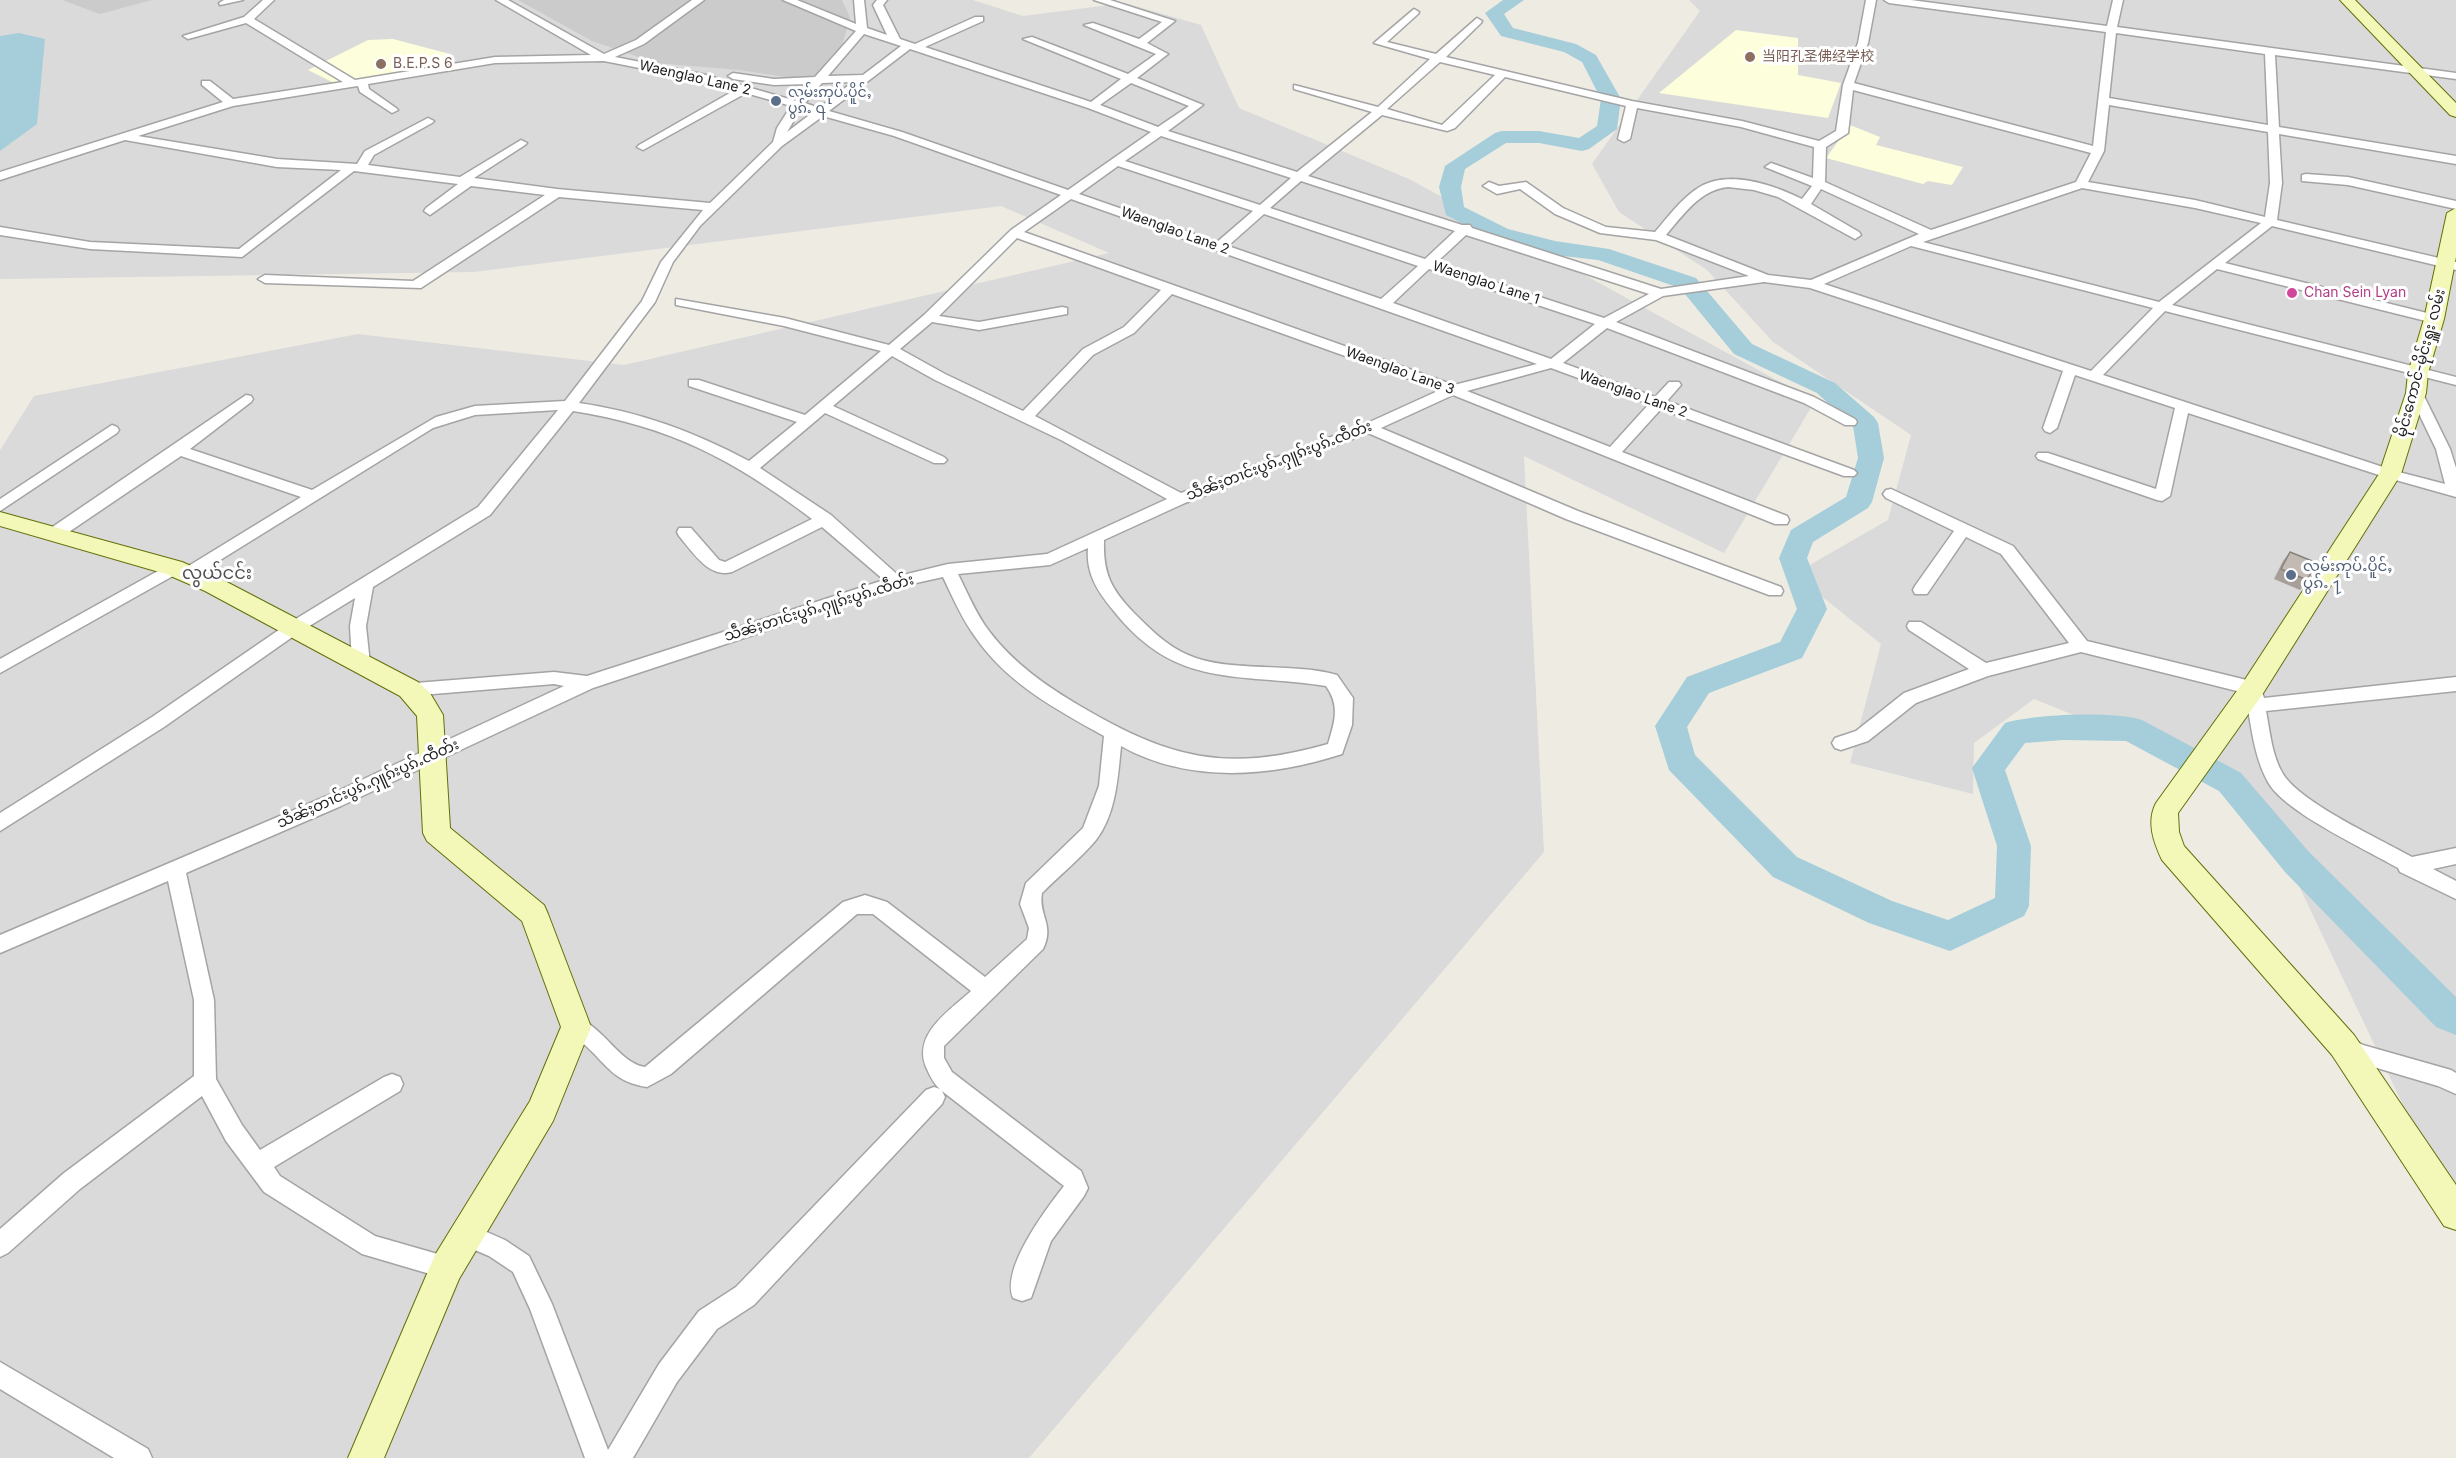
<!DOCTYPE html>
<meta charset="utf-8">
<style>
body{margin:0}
canvas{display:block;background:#eeebe3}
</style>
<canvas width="2456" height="1458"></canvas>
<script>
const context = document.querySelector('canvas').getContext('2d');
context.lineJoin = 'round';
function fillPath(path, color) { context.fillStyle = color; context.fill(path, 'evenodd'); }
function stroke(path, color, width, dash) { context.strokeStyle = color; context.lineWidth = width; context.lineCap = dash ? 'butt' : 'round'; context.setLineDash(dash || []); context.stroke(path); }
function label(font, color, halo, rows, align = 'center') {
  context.font = font + ' Inter,"Noto Sans SC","Noto Sans Myanmar",sans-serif'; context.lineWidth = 6; context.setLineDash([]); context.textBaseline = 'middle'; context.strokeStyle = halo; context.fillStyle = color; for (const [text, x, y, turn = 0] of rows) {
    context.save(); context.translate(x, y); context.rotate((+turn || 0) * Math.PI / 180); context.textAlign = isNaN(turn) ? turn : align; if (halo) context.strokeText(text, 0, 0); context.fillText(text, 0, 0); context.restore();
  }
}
fillPath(new Path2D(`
 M0,0H973L1023,16L1125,3L1201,25L1239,108L1409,179L1815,401L1724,553L1524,456L1544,852L1029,1458H0V450L34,396L358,334L624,365L1109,253L1001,206L474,272L0,279Z
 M1689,0H2456V1186L2431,1164L2252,787L2034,699L1974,743L1973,794L1850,763L1881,644L1794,574L1888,520L1911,435L1773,342L1707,270L1619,212L1592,164L1700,11Z`), '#dbdada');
fillPath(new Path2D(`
 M1736,30L1798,38V75L1841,83L1828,118L1659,93Z
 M393,39L450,54L438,70L344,88L308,70L368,40Z
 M1850,125L1880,137L1876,145L1963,167L1952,185L1928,181L1923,184L1826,158Z`), '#fdfedc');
fillPath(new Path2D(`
 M62,0H152L100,14Z
 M518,0H842L850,18L838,59L811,81L739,70L656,63L592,41Z`), '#cbcbcb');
fillPath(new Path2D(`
 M19,33L45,39L37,124L0,151V36Z`), '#a5ceda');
fillPath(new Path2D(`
 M1503,0H1524L1504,14L1513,28L1576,44L1596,55L1621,99L1617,129L1589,149L1582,151L1539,143H1506L1465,169L1461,187L1464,207L1508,229L1555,241L1609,249L1696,278L1752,344L1835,383L1874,417L1878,423L1884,458L1872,502L1868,508L1813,542L1807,558L1827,609L1802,658L1709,693L1687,727L1695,755L1797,857L1892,901L1948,920L1995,898L1997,846L1972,768L2005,723C2035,714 2113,711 2142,720L2241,773L2309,852L2456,997V1035L2436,1027L2285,872L2219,791L2126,741L2063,740L2025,743L2005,770L2031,846L2029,906L2024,916L1950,951L1869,923L1773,877L1669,770L1655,726L1687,677L1780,642L1797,609L1779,558L1791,530L1846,497L1858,458L1853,426L1817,393L1734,354L1680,288L1598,260L1555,255L1492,239L1446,215L1439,187L1445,166L1495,133L1502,131H1539L1579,138L1597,126L1601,99L1582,62L1564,52L1501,36L1485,13Z`), '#a5ceda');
const street = new Path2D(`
 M224,0H243L220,5L219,3Z
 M263,0H274L254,19L355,80L495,57L591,55L496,0H508L604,54L636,40L692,0H704L644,44L615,57L702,74L796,101L809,84L774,85L733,79L728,76L733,73L774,79L815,77L856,31L783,0H797L856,24L854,0H864L867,28L887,35L873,5L877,0H887L883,5L900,39L915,44L975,17H983V21L925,47L1091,102L1121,79L1023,39L1032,37L1128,74L1156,54L1084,25L1093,23L1139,39L1162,22L1094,0H1110L1175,21L1147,43L1168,54L1137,78L1203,105L1168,131L1297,172L1372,112L1294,89V85L1378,107L1430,59L1374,43L1414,9L1419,12L1418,14L1387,42L1436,54L1477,18L1482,21L1481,23L1446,57L1632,101L1742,121L1819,141L1836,131L1843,85L1858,43L1866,0H1876L1868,43L1854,83L2093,146L2106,32L1889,3L1884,0H1911L2107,26L2113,0H2123L2117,27L2456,73V79L2275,55L2279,127L2456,156V164L2279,134L2282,183L2277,220L2456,262V270L2272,226L2225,263L2439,316V322L2434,323L2217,269L2172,305L2456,377V385L2165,311L2103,375L2395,471L2445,484L2436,449L2409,393L2411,390H2421L2450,449L2456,468V497L2385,477L2188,413L2170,496L2162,501L2157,500L2038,459L2036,456L2038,453H2048L2156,489L2175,408L2075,375L2057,428L2050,433L2045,431L2043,428L2063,371L1810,288L1764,282L1663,296L1616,322L1814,397L1855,419L1857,422L1855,425H1845L1804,403L1607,328L1563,363L1655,397L1669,382H1679L1681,385L1667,401L1854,470L1857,473L1854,476H1844L1661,409L1622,452L1787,516L1789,520L1787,524H1775L1453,395L1381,428L1578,511L1781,587L1783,591L1781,595H1769L1566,519L1368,433L1185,503L1104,540C1103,574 1111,589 1134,613C1150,629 1167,646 1188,655C1228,673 1293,662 1337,675L1353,698L1352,725L1342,754C1271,777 1189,784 1121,746C1118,777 1116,814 1096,840C1080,859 1060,875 1042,893C1038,915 1055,925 1043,949L944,1046V1058L952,1072L1081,1171L1088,1188L1084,1196L1051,1241L1031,1298L1022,1301L1013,1298C1001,1268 1046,1209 1064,1186L942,1091L945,1097L942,1104L754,1305L717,1329L677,1382L633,1458H585L530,1309L513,1272L489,1256L456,1242L452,1234L456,1226L464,1222L505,1240L529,1256L552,1304L608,1450L659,1364L699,1311L736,1287L926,1090L934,1087L940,1089C934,1084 930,1076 927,1069C911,1035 949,1011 971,991L873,914H857L671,1074L647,1087C614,1082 608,1066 586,1046C578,1039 570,1037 565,1027L568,1020L576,1017C605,1028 619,1063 645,1067L843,902L865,895L887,902L985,977L1027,939L1029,928L1020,904L1026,883L1083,828L1099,786L1104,736C1057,710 1007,683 976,638C962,619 953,598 943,577L898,587L593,688L341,806L186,873L214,1000L216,1079L242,1125L260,1150L384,1077L392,1074L400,1077L403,1084L400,1091L274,1167L280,1176L375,1236L455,1259L459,1267L455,1275L447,1279L362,1254L264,1192L226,1141L202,1096L80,1189L8,1253L0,1257V1229L64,1173L194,1076V1000L168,881L0,953V935L327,796L564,686L554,684L409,696L403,694L400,689L403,684L554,672L587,676L884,580L822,527L732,572C709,579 692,551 679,536L677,532L679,528H691L719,560L725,562L812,519C734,460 670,426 573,411L490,515L373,587L366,626L370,664L367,668H355L352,664L350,626L355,598L298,633L164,727L0,831V813L152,717L286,625L478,507L558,410L475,415L433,428L188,580L182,578L180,574L182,570L301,497L181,456L60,538H48L46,534L48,530L246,395L251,396L253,399L251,402L190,449L312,490L436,417L475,406L565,401L642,301L661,262L703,210L559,197L421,288L265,283L258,279L265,275L413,281L545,195L471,186L430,215L424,211L426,208L458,184L354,171L242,257L90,249L0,235V227L90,242L239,249L341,170L277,167L125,140L0,180V172L223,102L202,85V81H210L233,99L343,82L246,23L188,39L183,36L244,17ZM2116,33L2265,54L2268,125L2109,98ZM864,34L901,46L863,75L828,76ZM910,49L1088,108L1151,132L1068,190L902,132L829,111ZM604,61L700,80L735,90L639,145L637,147L643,150L746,93L791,106L777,128L773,142L710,203L557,189L474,178L525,145L527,143L521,140L460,177L368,165L374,155L432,123L434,121L428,118L365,151L357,164L277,159L138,136L233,106L351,87L358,86L360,92L392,113L398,110L396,108L369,89L368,84L495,63ZM1440,62L1495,75L1442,125L1387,109ZM1505,77L1626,106L1618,139L1624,142L1630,139L1637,108L1741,127L1814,147L1813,178L1771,163L1765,167L1812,186L1802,199C1773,185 1728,169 1698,188C1681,199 1668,217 1655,232L1606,227L1563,208L1526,182L1499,186L1489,182L1483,186L1497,194L1520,189L1555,214L1600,233L1656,240L1749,276L1661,289L1472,228L1470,225H1462L1308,176L1382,115L1447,131L1455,128ZM853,82L819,108L805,103L822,83ZM1131,83L1189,106L1158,127L1100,105ZM1853,90L2091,153L2076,182L1931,230L1825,182L1826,147L1848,133ZM2109,105L2268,132L2270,183L2265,217L2195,200L2088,182L2104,151ZM801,109L812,113L787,132ZM823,116L894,136L1061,195L1011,230L924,315L889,345L785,318L676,299V305L784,326L881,351L805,415L699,380H689V386L797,422L749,461C694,432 641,412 579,403L655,302L673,262L700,226L782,146ZM1161,136L1291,178L1260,205L1125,161ZM1118,166L1253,211L1217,242L1079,194ZM1301,181L1455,231L1425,259L1270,208ZM1728,187L1754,190L1778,197L1855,239L1861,235L1859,232L1811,204L1821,189L1919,234L1811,280L1768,275L1666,235C1684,214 1700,190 1728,187ZM2082,188L2195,208L2261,223L2159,302L1923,242ZM1071,199L1537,364L1454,385L1024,232ZM1264,214L1418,266L1381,299L1228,246ZM1466,235L1649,294L1604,318L1436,263ZM1017,238L1161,290L1124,327L1083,349L1023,411L945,374L900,349L932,322L979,330L1067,314V308L1062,307L979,322L939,316ZM1911,246L2153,308L2091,371L1824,284ZM1429,269L1595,324L1551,359L1393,303ZM1172,294L1440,390L1363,425L1181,493L1035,416L1093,355L1134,333ZM892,356L935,380L1061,440L1167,499L1047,554L948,564L899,576L831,515L760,468L825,413L934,463H944L947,460L944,457L833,406ZM1551,368L1649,404L1610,447L1467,391ZM1088,548C1086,573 1097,591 1113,610C1176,690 1236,672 1326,686C1340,706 1335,721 1328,744C1226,773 1170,759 1080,706C1046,686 1013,663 989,631C976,614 968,594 958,574L1050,565Z
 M2306,174L2348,177L2456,201V209L2348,185L2302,181V175Z
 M112,425L117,427L119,430L117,433L0,511V499Z
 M1891,489L2013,546L2087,641L2259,683L2264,698L2456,677V691L2266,711C2270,732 2272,756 2283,774C2301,803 2380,839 2412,857L2456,848V864L2433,869L2456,881V899L2400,872L2398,868C2367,850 2284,812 2268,782C2253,755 2251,722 2245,693L2081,652L1988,676L1916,703L1868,741L1841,750L1835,748L1832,743L1835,738L1856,731L1904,693L1969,669L1909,630L1907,626L1909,622H1921L1986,663L2069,643L2001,554L1966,537L1927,594H1915L1913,590L1915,586L1954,531L1886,498L1883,494L1886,490Z
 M174,562L182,568L180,572L0,673V659Z
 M2348,1037L2363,1045L2451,1070L2456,1073V1094L2438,1086L2350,1060L2340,1054L2337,1047L2340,1040Z
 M0,1362L148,1449L152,1458H114L0,1389Z`);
const secondary = new Path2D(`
 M2340,0H2355L2456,103V117L2450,115Z
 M2456,208V257L2444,319L2428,373L2426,393L2401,474L2262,695L2178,813L2179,832L2184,846L2354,1035L2456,1185V1230L2444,1226L2332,1055L2162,860C2154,843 2146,822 2156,803L2244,681L2379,474L2406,393L2408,373L2424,319L2447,213Z
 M0,512L182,562L221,579L418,682L430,693L443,715L450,828L544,905L548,914L591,1027L553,1121L459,1279L384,1458H348L435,1255L530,1101L561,1027L522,921L427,841L423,833L417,716L400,696L205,591L166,574L0,526Z`);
stroke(street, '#a4a4a4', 3);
stroke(secondary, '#637008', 2);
fillPath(street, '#fff');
fillPath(secondary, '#f3f7b8');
fillPath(new Path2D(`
 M2290,552L2307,580L2300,590L2274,579L2283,561Z`), '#a7a09a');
const building = new Path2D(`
 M2290,552L2317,563L2307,580L2281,569Z`);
fillPath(building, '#c2bab3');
stroke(building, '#88827d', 1.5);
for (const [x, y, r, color] of [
 [1750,57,6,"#8d6e63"],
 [381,64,6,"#8d6e63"],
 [776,101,6,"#5c6f8a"],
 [2292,293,6,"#d1479c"],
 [2291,575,6,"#5c6f8a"]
]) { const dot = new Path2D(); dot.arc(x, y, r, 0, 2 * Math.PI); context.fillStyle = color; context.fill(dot); stroke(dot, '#fff', 2); }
label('14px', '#785e54', '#fff', [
 ["当阳孔圣佛经学校",1762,57],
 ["B.E.P.S 6",393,64]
], 'left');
label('14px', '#1d1d1d', '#fff', [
 ["Waenglao Lane 2",695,78,13],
 ["Waenglao Lane 2",1175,231,20],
 ["Waenglao Lane 1",1486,283,18],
 ["Waenglao Lane 3",1400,371,20],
 ["Waenglao Lane 2",1633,394,20]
]);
label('14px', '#4e5e75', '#fff', [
 ["လုမ်းဢုပ်ႉပိူင်ႇ",788,93],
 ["ပွၵ်ႉ ႖",788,109]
], 'left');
label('14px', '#b23c85', '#fff', [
 ["Chan Sein Lyan",2304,293]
], 'left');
label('15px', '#1d1d1d', '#fff', [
 ["မိုင်းကောင်-မိုင်းရှူး လမ်း",2421,363,-75],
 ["သဵၼ်ႈတၢင်းပွၵ်ႉႁူၵ်းပွၵ်ႉၸဵတ်း",1279,461,-21],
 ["သဵၼ်ႈတၢင်းပွၵ်ႉႁူၵ်းပွၵ်ႉၸဵတ်း",819,608,-17],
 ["သဵၼ်ႈတၢင်းပွၵ်ႉႁူၵ်းပွၵ်ႉၸဵတ်း",368,784,-24]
]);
label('15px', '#4e5e75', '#fff', [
 ["လုမ်းဢုပ်ႉပိူင်ႇ",2303,566],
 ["ပွၵ်ႉ ႑",2303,583]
], 'left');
label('18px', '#505050', '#fff', [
 ["လွယ်ငင်း",217,574]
]);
</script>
